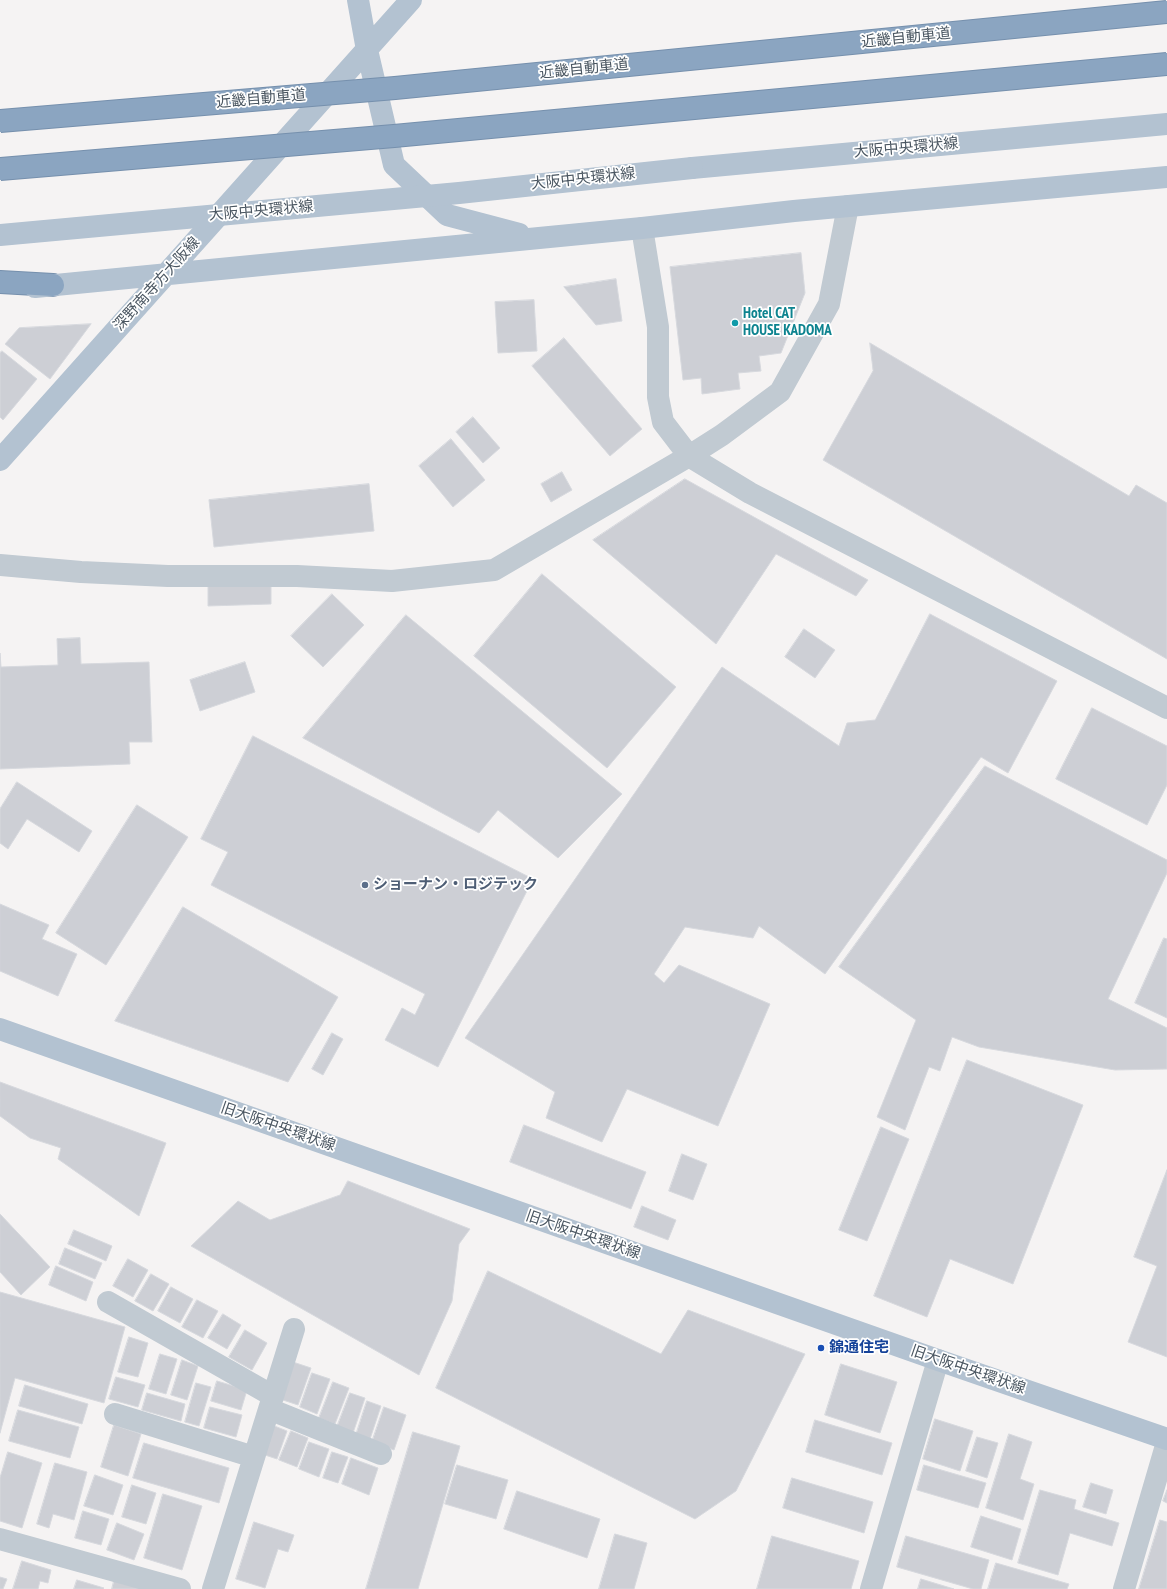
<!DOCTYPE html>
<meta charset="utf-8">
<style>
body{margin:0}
canvas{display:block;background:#f5f3f3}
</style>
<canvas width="1167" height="1589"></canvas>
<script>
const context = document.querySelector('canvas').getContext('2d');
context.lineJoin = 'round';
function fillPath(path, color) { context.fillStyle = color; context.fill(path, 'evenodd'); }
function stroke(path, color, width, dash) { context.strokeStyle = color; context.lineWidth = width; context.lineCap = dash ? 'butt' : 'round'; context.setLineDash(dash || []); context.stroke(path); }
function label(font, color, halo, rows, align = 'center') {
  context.font = font + ' "PT Sans Narrow","Noto Sans JP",sans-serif'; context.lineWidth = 3.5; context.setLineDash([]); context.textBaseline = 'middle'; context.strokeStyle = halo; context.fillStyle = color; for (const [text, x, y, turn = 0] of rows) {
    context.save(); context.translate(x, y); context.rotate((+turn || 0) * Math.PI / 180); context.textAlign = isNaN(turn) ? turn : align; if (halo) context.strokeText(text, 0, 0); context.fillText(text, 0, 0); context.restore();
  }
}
const building = new Path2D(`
 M801,253L805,293L781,353L759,356L761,371L738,373L740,389L702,394L701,378L683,380L670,267Z
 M616,279L622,321L596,325L564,287Z
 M534,300L537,351L498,353L495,302Z
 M91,324L50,379L5,344L19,328Z
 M564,338L642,429L610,456L532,366Z
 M870,343L1129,496L1136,485L1167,503V659L823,460L873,371Z
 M2,351L37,379L3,420L0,417V353Z
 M473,417L500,448L483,463L456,432Z
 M451,439L485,480L453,507L419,466Z
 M562,472L572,490L551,502L541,484Z
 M685,479L868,580L856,596L776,554L716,644L593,540Z
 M369,484L374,531L214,547L209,500Z
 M542,574L676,687L607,768L474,656Z
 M271,582V604L208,606V585Z
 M332,594L364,625L323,667L291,636Z
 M930,614L1057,681L1008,773L981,757L825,974L759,926L753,938L685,927L654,974L664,983L679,965L770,1004L718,1126L627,1089L602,1142L546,1118L555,1092L465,1038L722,667L839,746L847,723L875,720Z
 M406,615L622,794L558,858L498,810L479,833L303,738Z
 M804,629L835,650L815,678L785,657Z
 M80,638L81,664L149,662L152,742H129L130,764L0,769V653L1,667L58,665L57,639Z
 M245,662L255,692L200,711L190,680Z
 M1092,708L1167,746V785L1147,825L1056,779Z
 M253,736L533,879L438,1067L385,1040L402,1008L415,1015L425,994L211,885L228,852L201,839Z
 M985,766L1167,860V873L1108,999L1167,1028V1069L1115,1070L979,1047L952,1037L940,1071L929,1067L905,1130L877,1117L916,1020L839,967Z
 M17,782L92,831L79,852L27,819L8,849L0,843V809Z
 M137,805L188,837L106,965L56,933Z
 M0,904L49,925L42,939L77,954L58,996L0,971Z
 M183,907L338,997L288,1082L115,1021Z
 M1164,938L1167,939V1018L1135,1003Z
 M332,1033L343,1039L323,1075L312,1069Z
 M967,1060L1083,1105L1013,1284L950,1259L927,1317L874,1296Z
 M0,1082L166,1143L139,1216L58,1159L61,1148L30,1138L0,1116Z
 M524,1125L646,1172L631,1209L510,1162Z
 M881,1127L909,1139L867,1241L839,1230Z
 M682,1154L707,1164L693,1200L669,1191Z
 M1167,1170V1357L1128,1342L1157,1266L1134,1257Z
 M348,1181L470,1229L459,1244L452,1301L419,1375L191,1246L238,1201L270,1220L340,1195Z
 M642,1206L676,1220L668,1240L634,1227Z
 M0,1214L50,1267L21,1295L0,1272Z
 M74,1230L112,1246L106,1261L68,1244Z
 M65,1248L102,1263L95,1279L59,1264Z
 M128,1259L148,1270L133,1297L113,1286Z
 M56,1266L93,1282L86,1301L49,1285Z
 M488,1271L661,1354L688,1310L805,1354L736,1491L695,1519L436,1388Z
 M151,1274L169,1284L153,1311L135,1301Z
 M171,1287L193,1299L180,1323L158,1311Z
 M0,1292L125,1327L104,1403L15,1378L0,1433Z
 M197,1300L218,1311L203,1338L182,1327Z
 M223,1314L241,1325L227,1349L208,1338Z
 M245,1330L267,1343L252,1370L229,1357Z
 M129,1337L148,1343L138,1377L118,1372Z
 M160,1354L177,1359L166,1394L149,1389Z
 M182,1360L198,1366L187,1400L171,1395Z
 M293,1362L311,1368L298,1405L280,1399Z
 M841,1364L897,1382L880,1433L825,1415Z
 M312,1373L330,1379L317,1414L300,1407Z
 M116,1377L145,1385L138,1407L109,1399Z
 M217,1381L247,1390L241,1410L211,1401Z
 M333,1382L349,1388L335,1424L319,1418Z
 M196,1383L211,1387L199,1426L185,1422Z
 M25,1385L88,1404L82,1424L19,1406Z
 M147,1393L185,1404L181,1421L142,1410Z
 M350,1393L365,1398L353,1433L337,1427Z
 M367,1401L381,1406L370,1439L356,1435Z
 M210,1407L242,1415L236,1437L204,1428Z
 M384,1407L406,1415L394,1450L372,1442Z
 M18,1410L79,1427L70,1458L9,1441Z
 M935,1419L973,1431L960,1471L923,1459Z
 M815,1420L892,1443L882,1475L806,1452Z
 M114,1425L141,1434L128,1476L101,1467Z
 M272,1425L287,1431L277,1459L262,1454Z
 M291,1431L308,1438L297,1467L279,1460Z
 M413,1432L460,1446L418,1589H366Z
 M1009,1434L1032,1442L1020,1479L1034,1484L1023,1520L986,1508Z
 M977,1437L998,1443L987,1478L966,1471Z
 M309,1442L329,1449L319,1477L299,1469Z
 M144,1443L229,1468L219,1503L133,1478Z
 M8,1452L42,1463L22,1528L0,1521V1478Z
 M332,1452L348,1457L338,1483L323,1478Z
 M351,1458L378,1468L369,1495L342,1484Z
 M55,1463L87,1472L74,1520L53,1514L49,1528L37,1524Z
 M457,1465L508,1480L496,1519L445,1504Z
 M924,1465L986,1483L978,1508L917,1490Z
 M95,1475L123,1485L113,1515L84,1506Z
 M792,1478L873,1502L864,1533L783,1508Z
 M1091,1483L1113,1490L1106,1514L1083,1507Z
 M132,1485L156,1493L146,1524L122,1517Z
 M1040,1490L1076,1500L1074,1509L1119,1523L1112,1546L1070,1533L1058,1575L1018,1563Z
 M1167,1490V1503L1163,1501Z
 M517,1491L600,1519L587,1558L504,1529Z
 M163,1494L202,1506L182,1570L144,1558Z
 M83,1511L109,1519L101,1545L75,1538Z
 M981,1516L1021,1529L1012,1560L971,1547Z
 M1160,1520L1167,1522V1589H1139Z
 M254,1522L294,1535L288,1552L278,1549L265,1588L236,1579Z
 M117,1523L144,1534L134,1560L107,1550Z
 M615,1534L647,1543L634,1589H599Z
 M772,1536L859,1561L851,1589H757Z
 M906,1536L989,1560L981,1589H973L897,1567Z
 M22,1561L51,1570L48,1583L40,1581L38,1589H13Z
 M996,1563L1069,1584L1067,1589H988Z
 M0,1577L7,1579L3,1589H0Z
 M921,1579L954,1589H918Z
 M77,1580L104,1588L103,1589H74Z
 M114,1581L143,1589H112Z`);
fillPath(building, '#cdcfd5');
stroke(building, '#d7d9de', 1);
const highway = new Path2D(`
 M0,282L53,285`);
stroke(highway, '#7690ad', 24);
stroke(new Path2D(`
 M642,228L658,327V397L663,422L689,456L750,493L1167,708
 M0,565L81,572L168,576H297L392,581L494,570L689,456L722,435L780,392L829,304L848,206
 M108,1302L273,1396
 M269,1409L381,1454
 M115,1414L254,1457
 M0,1539L180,1589
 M213,1589L294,1329
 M871,1589L938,1360
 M1124,1589L1167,1442`), '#c1cad2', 22);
stroke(new Path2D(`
 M358,0L367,50L394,165L447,215L519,234
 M692,168L1167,124
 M35,287L642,228L794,211L1167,177
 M0,460L411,0
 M0,1029L938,1360L1167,1439`), '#b3c2d1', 22);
stroke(highway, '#8ba5c1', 22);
const highwayBridge = new Path2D(`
 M0,121L395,88L1167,12
 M0,169L394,136L1167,64`);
stroke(highwayBridge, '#7690ad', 24, []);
stroke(new Path2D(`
 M0,235L459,193L692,168`), '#b3c2d1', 22);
stroke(highwayBridge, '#8ba5c1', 22);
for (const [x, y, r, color] of [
 [735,323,4,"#0f9aa8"],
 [365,885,4,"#5c6f8a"],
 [821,1348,4,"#1a4fb4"]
]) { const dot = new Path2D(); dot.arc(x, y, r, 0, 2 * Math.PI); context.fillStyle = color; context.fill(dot); stroke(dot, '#fff', 1.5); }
label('15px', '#4a5661', '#fff', [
 ["近畿自動車道",906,38,-6],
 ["近畿自動車道",584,69,-6],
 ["近畿自動車道",261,99,-5],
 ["大阪中央環状線",906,148,-5],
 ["大阪中央環状線",583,179,-6],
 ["大阪中央環状線",261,211,-5],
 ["深野南寺方大阪線",157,284,-48],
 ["旧大阪中央環状線",278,1127,19],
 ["旧大阪中央環状線",583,1235,19],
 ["旧大阪中央環状線",968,1370,19]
]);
label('bold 15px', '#0d838f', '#fff', [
 ["Hotel CAT",743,314],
 ["HOUSE KADOMA",743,331]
], 'left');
label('bold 15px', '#4e5e75', '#fff', [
 ["ショーナン・ロジテック",373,885]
], 'left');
label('bold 15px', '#164399', '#fff', [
 ["錦通住宅",829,1348]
], 'left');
</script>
